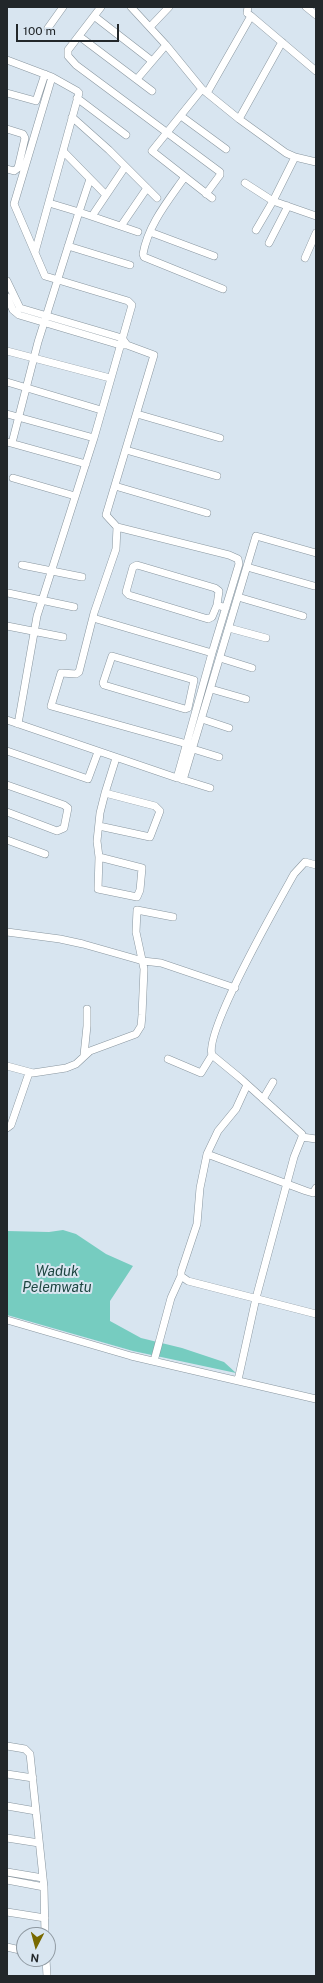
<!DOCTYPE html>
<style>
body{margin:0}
#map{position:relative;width:323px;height:1983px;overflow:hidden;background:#d8e5f0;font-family:"Public Sans",sans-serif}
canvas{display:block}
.frame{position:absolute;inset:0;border:8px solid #22272a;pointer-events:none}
.north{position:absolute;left:16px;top:1927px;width:40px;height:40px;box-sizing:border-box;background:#d8e5f0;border:1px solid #8f99a1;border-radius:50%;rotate:186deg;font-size:11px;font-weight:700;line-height:16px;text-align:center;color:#22272a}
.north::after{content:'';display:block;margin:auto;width:14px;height:18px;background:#786900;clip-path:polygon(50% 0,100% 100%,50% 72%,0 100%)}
.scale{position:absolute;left:16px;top:24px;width:103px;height:18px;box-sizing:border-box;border:2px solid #22272a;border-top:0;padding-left:5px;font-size:12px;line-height:14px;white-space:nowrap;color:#22272a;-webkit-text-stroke:3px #d8e5f0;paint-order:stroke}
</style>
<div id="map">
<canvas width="323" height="1983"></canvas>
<div class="frame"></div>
<div class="north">N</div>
<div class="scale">100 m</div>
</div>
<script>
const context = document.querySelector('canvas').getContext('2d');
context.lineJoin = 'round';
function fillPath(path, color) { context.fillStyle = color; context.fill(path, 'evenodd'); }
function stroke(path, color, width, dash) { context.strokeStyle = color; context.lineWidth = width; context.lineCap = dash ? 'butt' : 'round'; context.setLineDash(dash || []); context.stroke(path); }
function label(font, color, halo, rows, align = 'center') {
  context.font = font + ' "Public Sans",sans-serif'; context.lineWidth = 4; context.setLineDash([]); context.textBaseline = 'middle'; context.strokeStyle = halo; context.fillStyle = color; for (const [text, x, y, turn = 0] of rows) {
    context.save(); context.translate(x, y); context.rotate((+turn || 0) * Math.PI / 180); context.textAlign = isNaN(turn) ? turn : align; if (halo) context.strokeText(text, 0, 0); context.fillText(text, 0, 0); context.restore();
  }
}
fillPath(new Path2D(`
 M63,1230L76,1234L106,1254L133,1266L110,1301V1321L141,1338L182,1348L224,1362L236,1373L133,1351L7,1315V1231L49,1232Z`), '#76ccc0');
const street = new Path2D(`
 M101,7L68,50V56L76,65L220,172V175L206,194
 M131,7L166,45L202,89L239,119L286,153L295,157L316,162
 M248,7L247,13L251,16L316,71
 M306,7L316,15
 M94,16L152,61
 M150,27L169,7
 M48,28L63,7
 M79,36L152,91
 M7,60L52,77L77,91L79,93L63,151L106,195
 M137,79L166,45
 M202,89L152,151L212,198
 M7,93L36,101L45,74
 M207,93L251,16
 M77,98L126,135
 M181,116L226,149
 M72,117L109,150L157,198
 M239,119L282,42
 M7,129L23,134L25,138L18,168L14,171L7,169
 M184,178C168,201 148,225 143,254L144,257L223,289
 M245,183L273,201L316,216
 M49,203L79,212L90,179
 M92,216L125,167
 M121,226L147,188
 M256,230L273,201L295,157
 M150,232L214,256
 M269,243L288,206
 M68,246L130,265
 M35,252L63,151
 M305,258L316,233
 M7,281L20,308L122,338L127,345H120L19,315L13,310L7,297
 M127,345L154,355L106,515L117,527L116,549L94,613L79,672L76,674L61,673L51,706L187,744
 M7,351L110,378
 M7,382L101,410
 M7,414L94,438
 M137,414L220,438
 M7,442L86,464
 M12,443L38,342L79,212L138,232
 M126,450L217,476
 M13,478L75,496
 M115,486L207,513
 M117,527L229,555L238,559L239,564L212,653
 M22,565L82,577
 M247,567L314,586
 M8,593L74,607
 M238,597L303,616
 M217,605L219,591L215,588L137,565L133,567L126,592L129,595L208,619L212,617L217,605L226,608
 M7,626L63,637
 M229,628L266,638
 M112,656L194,680L188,708L185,709L104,685L103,683Z
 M220,658L252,668
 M211,689L246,699
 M202,719L229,728
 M7,720L177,778L212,653L93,618
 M18,724L37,616L94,438L132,305L128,301L45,276L14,204L52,77
 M193,749L219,757
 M7,751L88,779L98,752
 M181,779L210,788
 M183,780L256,536L316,553
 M7,785L64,805L68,808L64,828L57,831L7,812
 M99,826L150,837L160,811L155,806L105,793L116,758
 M7,840L45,854
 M99,857L142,868L140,890L137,897L98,889L99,857L97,841L100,813L105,793
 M7,932L60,939L83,944L143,961L161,963L235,988
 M84,1055L87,1026V1009
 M168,1059L201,1073L212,1055
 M7,1066L33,1073L66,1068L76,1064L90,1051L136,1034L141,1026L142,1015L144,969L136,932L137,910L173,917
 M247,1085L236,1109L218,1131L207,1154L200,1188L197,1224L181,1272V1276L188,1281L316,1314
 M263,1099L273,1082
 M7,1128L11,1125L29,1073
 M302,1137L316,1139
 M207,1154L306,1191L313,1193L316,1188
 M7,1320L131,1356L316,1399
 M154,1361L171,1298L181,1276
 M238,1380L256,1298L294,1157L302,1137V1134L240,1078L212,1055C204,1032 279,901 294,874L305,862L316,865
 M7,1746L25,1749L30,1754L44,1887L45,1935
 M7,1774L33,1778
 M7,1806L36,1811
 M7,1838L39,1843
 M7,1872L43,1878
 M7,1880L44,1887
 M7,1912L45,1918
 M7,1947L24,1951
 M46,1959L47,1976`);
stroke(street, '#89969f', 8);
stroke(street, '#fff', 7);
label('italic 14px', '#1d4540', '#d8e5f0', [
 ["Waduk",57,1272],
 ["Pelemwatu",57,1288]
]);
</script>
